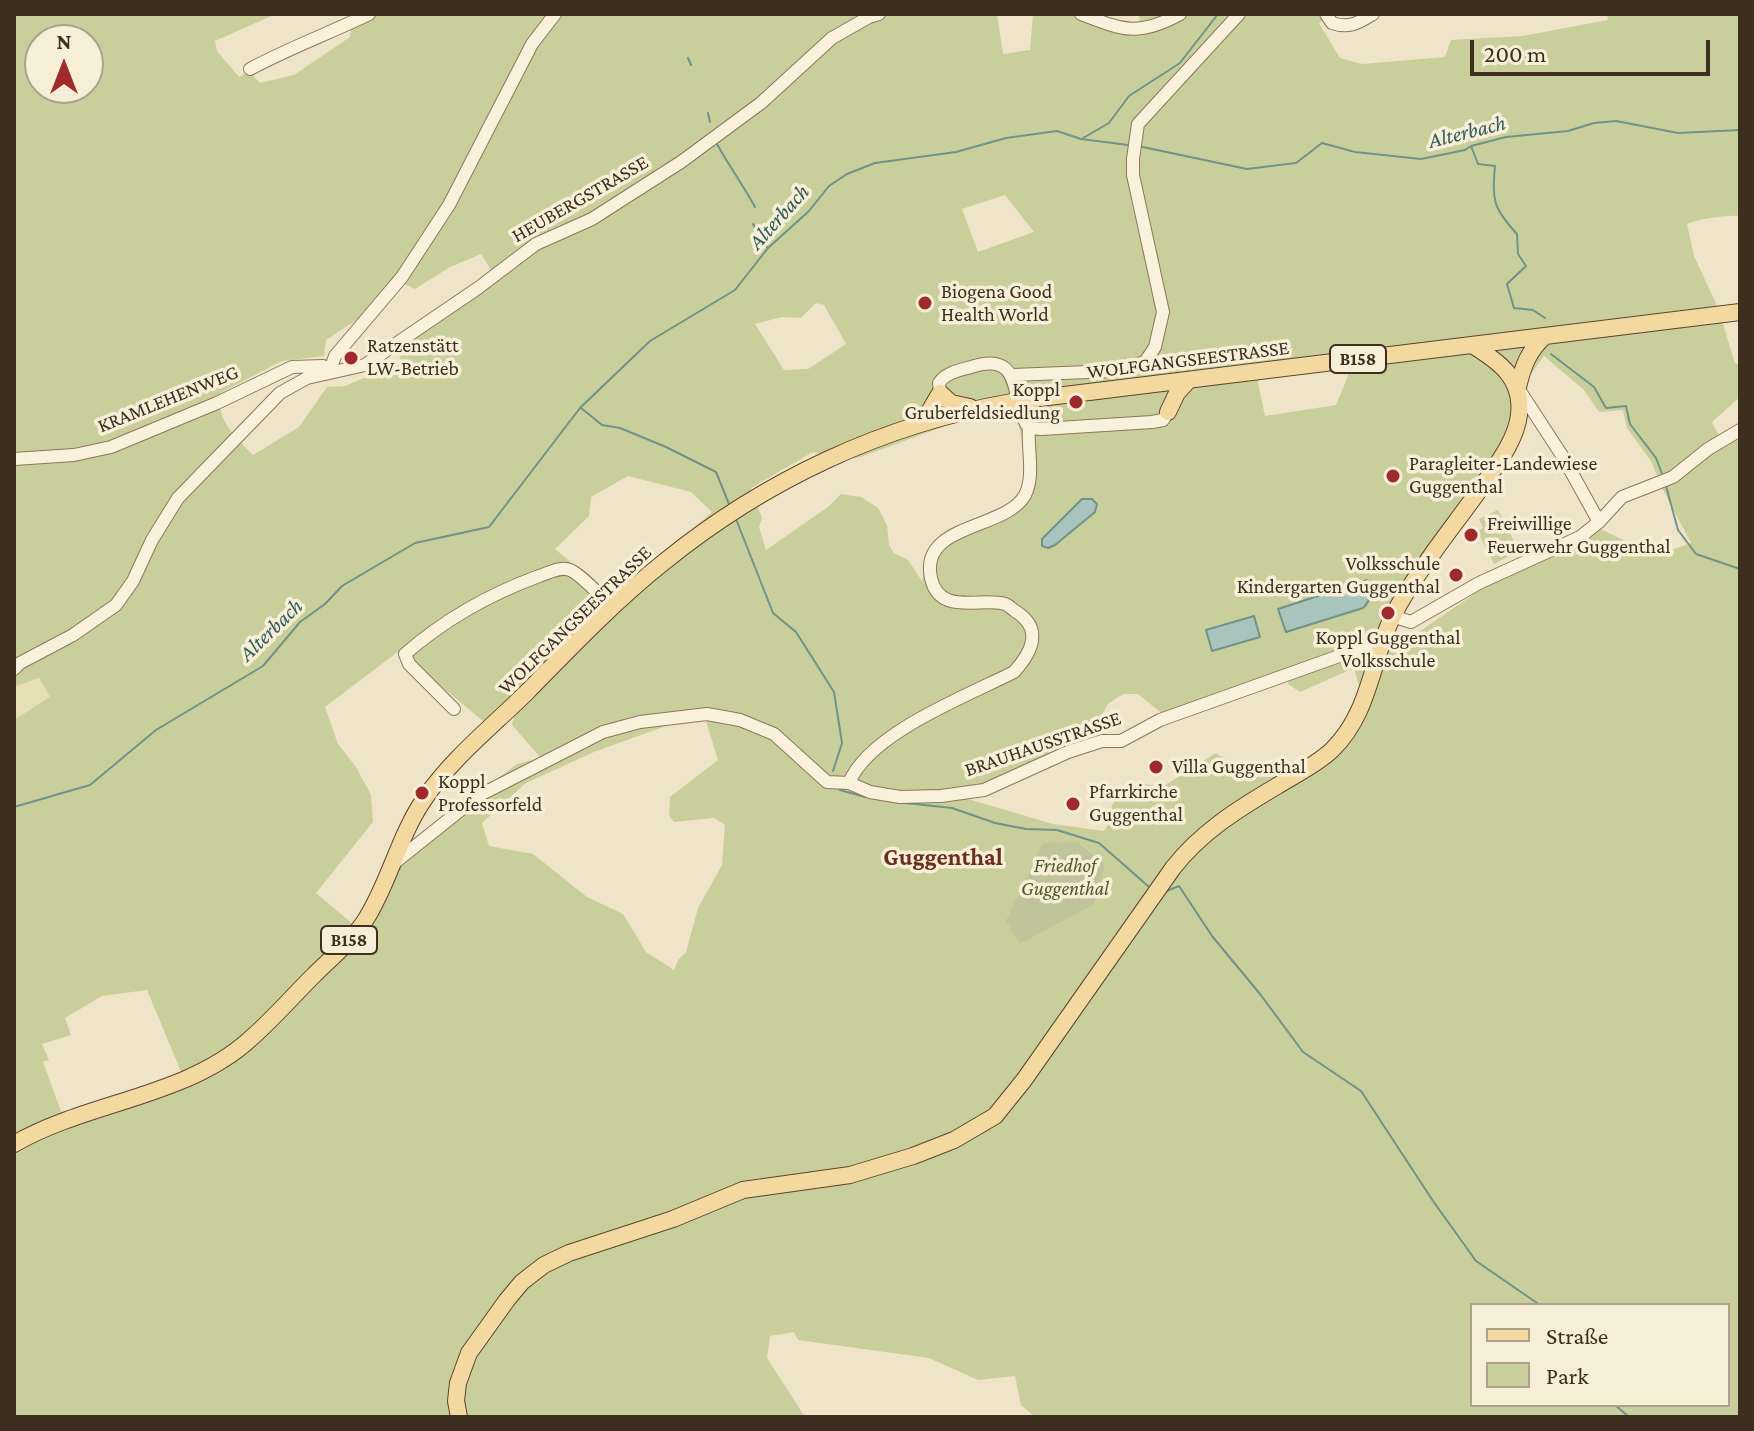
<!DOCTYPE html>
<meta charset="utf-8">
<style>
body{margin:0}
#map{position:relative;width:1754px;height:1431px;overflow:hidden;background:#f0e4c8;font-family:"Crimson Pro",serif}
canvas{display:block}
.frame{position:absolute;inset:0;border:16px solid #3d2e20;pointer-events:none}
.legend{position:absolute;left:1470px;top:1303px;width:260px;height:104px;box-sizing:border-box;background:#f7eed8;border:2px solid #ada18e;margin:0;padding:10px 14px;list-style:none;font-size:24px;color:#3d2e20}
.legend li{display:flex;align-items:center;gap:16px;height:40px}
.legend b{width:40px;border:2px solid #ada18e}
.north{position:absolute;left:24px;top:24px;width:80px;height:80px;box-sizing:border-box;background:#f7eed8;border:2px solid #ada18e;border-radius:50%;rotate:0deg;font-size:22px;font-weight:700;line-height:32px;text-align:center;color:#3d2e20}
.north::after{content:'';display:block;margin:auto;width:28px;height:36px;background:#9e2a2b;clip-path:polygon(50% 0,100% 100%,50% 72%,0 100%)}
.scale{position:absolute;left:1470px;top:40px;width:240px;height:36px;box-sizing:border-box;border:4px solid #3d2e20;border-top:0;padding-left:10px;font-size:24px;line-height:28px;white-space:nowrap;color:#3d2e20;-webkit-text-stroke:6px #f7eed8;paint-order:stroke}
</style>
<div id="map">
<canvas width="1754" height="1431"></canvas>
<div class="frame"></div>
<ul class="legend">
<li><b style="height:10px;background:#f3d9a0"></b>Straße</li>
<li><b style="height:22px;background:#c9cf9b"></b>Park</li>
</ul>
<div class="north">N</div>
<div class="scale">200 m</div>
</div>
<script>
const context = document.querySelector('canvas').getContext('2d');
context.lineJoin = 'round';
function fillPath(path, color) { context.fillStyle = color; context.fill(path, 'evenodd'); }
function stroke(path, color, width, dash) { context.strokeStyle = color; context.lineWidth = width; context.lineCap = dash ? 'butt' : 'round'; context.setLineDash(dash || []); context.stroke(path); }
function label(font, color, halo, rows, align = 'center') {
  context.font = font + ' "Crimson Pro",serif'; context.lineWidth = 7; context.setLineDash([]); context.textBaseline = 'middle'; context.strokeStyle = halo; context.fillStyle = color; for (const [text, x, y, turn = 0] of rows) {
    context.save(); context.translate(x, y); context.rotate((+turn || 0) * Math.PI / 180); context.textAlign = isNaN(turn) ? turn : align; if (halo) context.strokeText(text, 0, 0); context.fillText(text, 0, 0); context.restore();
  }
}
fillPath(new Path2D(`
 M39,678L51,698L14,720V681L18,686Z`), '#e6deb5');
fillPath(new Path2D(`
 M14,14H276L215,41L217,51L239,77L249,72L260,83L294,75L350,37L351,25L374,14H997L1003,54L1030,50L1033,14C1045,14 1061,11 1072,15C1095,23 1117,40 1141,33L1139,14H1321L1324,19L1319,23L1340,58L1362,64L1445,57L1451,40L1522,36L1608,20L1607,14H1740V216C1726,215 1699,219 1687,224L1694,256L1718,308L1735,363L1740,365V397L1712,422L1720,438L1740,433V1417H1035L1021,1405L1015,1376L978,1380L929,1358L798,1340L794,1332L770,1336L767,1358L805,1417H14V720L50,697L39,678L17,686L14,681ZM40,40H88V88H40ZM1005,195L1034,232L978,252L962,209ZM481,254L496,278L398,348L401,362L345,386L327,387L299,427L253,455C236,438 216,420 220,393L282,361L324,356L326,340L358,319L400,282L415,289L450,267ZM816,303L824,305L846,344L808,369L784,370L755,324L782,317L801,318ZM1544,356L1584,390L1599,412L1623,410L1627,428L1651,461L1661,486L1691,543L1660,554L1648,556L1632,544L1598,528L1497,573V582L1491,583L1408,639L1395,646L1385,645L1402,609L1516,437L1528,378ZM1314,358L1350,371L1336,405L1265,416L1258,383L1263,364ZM1016,411C1019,427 1030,470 1023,484C1008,522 951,517 929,551C924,558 924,573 922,581L908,560L894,553L889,545L887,525L878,508L861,497L841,494L828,507L766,550L759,527L762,518L751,488L813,452L844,459L858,458L967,418ZM628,476L691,492L712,512L614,598L555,549L589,516L591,497ZM399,651L483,721L515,712L512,725L541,758L517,764L462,805L458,803L408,851L366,935L316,893L373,822L371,795L356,767L338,744L325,707ZM1354,668L1366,711L1299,776L1252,777L1216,753L1156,791L1152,785L1145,784L1119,794L1112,805L1109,823L1104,831L1053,824L958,796L1100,739L1099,720L1108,704L1123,694H1138L1164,715L1287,674L1288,684L1300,692ZM704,715L718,760L670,797L669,816L674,822L714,818L725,825L722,865L698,908L686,952L678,960L674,970L646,952L623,914L587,897L533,854L489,846L482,823L526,783L594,752L666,726L678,718ZM147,990L182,1074L62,1114L43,1062L49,1060L42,1044L71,1035L65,1018L102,996ZM1472,1305H1728V1405H1472Z
 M1498,510L1519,551L1494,564L1477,531L1483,528L1479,519Z`), '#c9cf9b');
fillPath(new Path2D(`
 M1052,842L1078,843L1105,864L1094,904L1020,944L1006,921L1042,845Z`), '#bfc49a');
const water = new Path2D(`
 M1082,499H1092L1097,504L1095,512L1055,545L1048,548L1042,546V539Z
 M1367,580C1371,590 1372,600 1363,608L1286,632L1278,609Z
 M1254,616L1260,637L1212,651L1206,630Z`);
fillPath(water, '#a9c4bc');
stroke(water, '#6f938a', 2);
stroke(new Path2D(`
 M688,58L691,65
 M708,113L710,122
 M1083,138L1109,123L1129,96L1180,63L1218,14
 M717,144C729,166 743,185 755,207
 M1138,146L1247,169L1296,163L1322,143L1355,152L1421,159L1465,150L1471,146L1506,137L1568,131L1594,123L1616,121L1678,133L1740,130
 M1471,146L1478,164L1495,166C1492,201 1493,208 1517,234L1518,254L1526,266L1507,284L1514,308L1533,310L1545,318
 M753,224L767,247
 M1551,354L1594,387L1606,408L1626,406L1630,424L1656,458L1663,476
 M581,408L602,425L620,428L666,447L716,472L729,504
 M1666,486L1678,530L1696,554L1740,569
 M736,519L773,613L796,632L834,692L842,743L833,771
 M840,790L865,797
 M887,801L952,808L995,823L1026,829L1057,830L1099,843L1148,886
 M14,807L90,785L156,730L263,666L300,622L325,604L342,586L415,543L489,527L580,408L650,341L735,290L768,248L809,211L829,186L847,174L875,163L956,152L1006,138L1057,131L1081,139L1128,145
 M1167,891L1179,886L1212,936L1260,994L1303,1052L1361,1091L1433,1201L1476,1261L1540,1305
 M1615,1405L1629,1417`), '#6f938a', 2);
const minor = new Path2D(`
 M1081,14C1123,30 1138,37 1180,14
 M1326,14L1332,23C1349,29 1358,23 1373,14
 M250,69C289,48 330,33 369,14
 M329,373L335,356L402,277L449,205L532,44L555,14
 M1013,375L1113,371L1145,362L1155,347L1163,312L1133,175V159L1138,124L1239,14
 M1518,388L1563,457L1599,522
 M940,393L939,383C945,373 960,370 971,367C1026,349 1009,403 1029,428L1042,429L1152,422L1163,420L1168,412
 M1029,428C1027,448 1035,476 1025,495C1006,530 919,523 931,578C939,616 980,597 1005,604C1008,605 1011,608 1015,611C1043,628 1033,651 1014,672C967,696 869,733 849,783L870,792L900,797L941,796L984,790L1068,752L1102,741H1121L1160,720L1356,650L1373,645L1381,647
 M14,459L74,455L111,447L217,403L292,367L323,366L329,373
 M1392,616L1411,622L1479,583L1580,537L1599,522L1622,497L1673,477L1708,449L1740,430
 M14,669L20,663L73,635L116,605L133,581L152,540L178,498L280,393L307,378L365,365L478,288L536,244L592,219L681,162L761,103L832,38L869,17L879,14
 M454,709L409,664L405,654C444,620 490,594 539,576C549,573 560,566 570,570C582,575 601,597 612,607
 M393,864L478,796L603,732L640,722L707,714L740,720L774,734L827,782L849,783`);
const major = new Path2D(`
 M1518,387C1523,366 1529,350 1545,336
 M1032,399L1740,312
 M1168,412L1177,393L1189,380
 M923,422L940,393L951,403L970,407
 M14,1144C86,1102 186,1097 249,1040C272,1020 292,997 313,976C331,958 352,941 366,919C390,881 399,835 425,798C452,758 494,725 528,691C572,646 615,601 664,562C765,480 884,424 1012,402
 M459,1417L456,1401L458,1383L469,1353L507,1300L522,1282L544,1265L569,1253L673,1219L743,1190L850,1175L913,1156L954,1140L995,1116L1024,1080L1173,868C1201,832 1238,809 1277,786C1295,775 1316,765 1332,750C1374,709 1371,650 1400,603C1423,563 1453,527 1480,489C1495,467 1516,441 1519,415C1523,379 1500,362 1472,345`);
stroke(minor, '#8d765c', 14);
stroke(major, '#5b4430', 18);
stroke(minor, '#faf1dc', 12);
stroke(major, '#f3d9a0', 16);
const majorBridge = new Path2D(`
 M1012,402L1032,399`);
stroke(majorBridge, '#5b4430', 18, []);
stroke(majorBridge, '#f3d9a0', 16);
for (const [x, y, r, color] of [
 [925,303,8,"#9e2a2b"],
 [351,358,8,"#9e2a2b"],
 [1076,402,8,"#9e2a2b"],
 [1393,476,8,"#9e2a2b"],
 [1471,535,8,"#9e2a2b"],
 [1456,575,8,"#9e2a2b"],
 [1388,613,8,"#9e2a2b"],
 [1156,767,8,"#9e2a2b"],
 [422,793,8,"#9e2a2b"],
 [1073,804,8,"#9e2a2b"]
]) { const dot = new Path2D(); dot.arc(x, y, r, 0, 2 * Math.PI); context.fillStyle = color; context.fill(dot); stroke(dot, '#f7eed8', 3); }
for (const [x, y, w] of [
 [1358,359,56],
 [349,940,56]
]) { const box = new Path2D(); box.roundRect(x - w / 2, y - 14, w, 28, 6); context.fillStyle = '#f7eed8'; context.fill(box); stroke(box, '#3d2e20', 2); }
label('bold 18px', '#3d2e20', null, [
 ["B158",1358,359],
 ["B158",349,940]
]);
label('20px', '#3d2e20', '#f7eed8', [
 ["HEUBERGSTRASSE",580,199,-30],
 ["WOLFGANGSEESTRASSE",1188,360,-7],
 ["KRAMLEHENWEG",168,399,-22],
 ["WOLFGANGSEESTRASSE",575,620,-44],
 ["BRAUHAUSSTRASSE",1043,744,-19]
]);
label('20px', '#3d2e20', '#f7eed8', [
 ["Biogena Good",941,292],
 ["Health World",941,315],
 ["Ratzenstätt",367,346],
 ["LW-Betrieb",367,369],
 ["Koppl",1060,390,"right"],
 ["Gruberfeldsiedlung",1060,413,"right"],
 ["Paragleiter-Landewiese",1409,464],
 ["Guggenthal",1409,487],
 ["Freiwillige",1487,524],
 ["Feuerwehr Guggenthal",1487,547],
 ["Volksschule",1440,564,"right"],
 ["Kindergarten Guggenthal",1440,587,"right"],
 ["Koppl Guggenthal",1388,638,"center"],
 ["Volksschule",1388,661,"center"],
 ["Villa Guggenthal",1172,767],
 ["Koppl",438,782],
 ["Professorfeld",438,805],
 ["Pfarrkirche",1089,792],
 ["Guggenthal",1089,815]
], 'left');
label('italic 20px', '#4d5a26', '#f7eed8', [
 ["Friedhof",1065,866],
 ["Guggenthal",1065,889]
]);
label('italic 22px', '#2f5d5a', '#f7eed8', [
 ["Alterbach",1467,132,-14],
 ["Alterbach",779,217,-48],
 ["Alterbach",271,630,-44]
]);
label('bold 24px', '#6b2e1e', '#f7eed8', [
 ["Guggenthal",943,858]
]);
</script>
